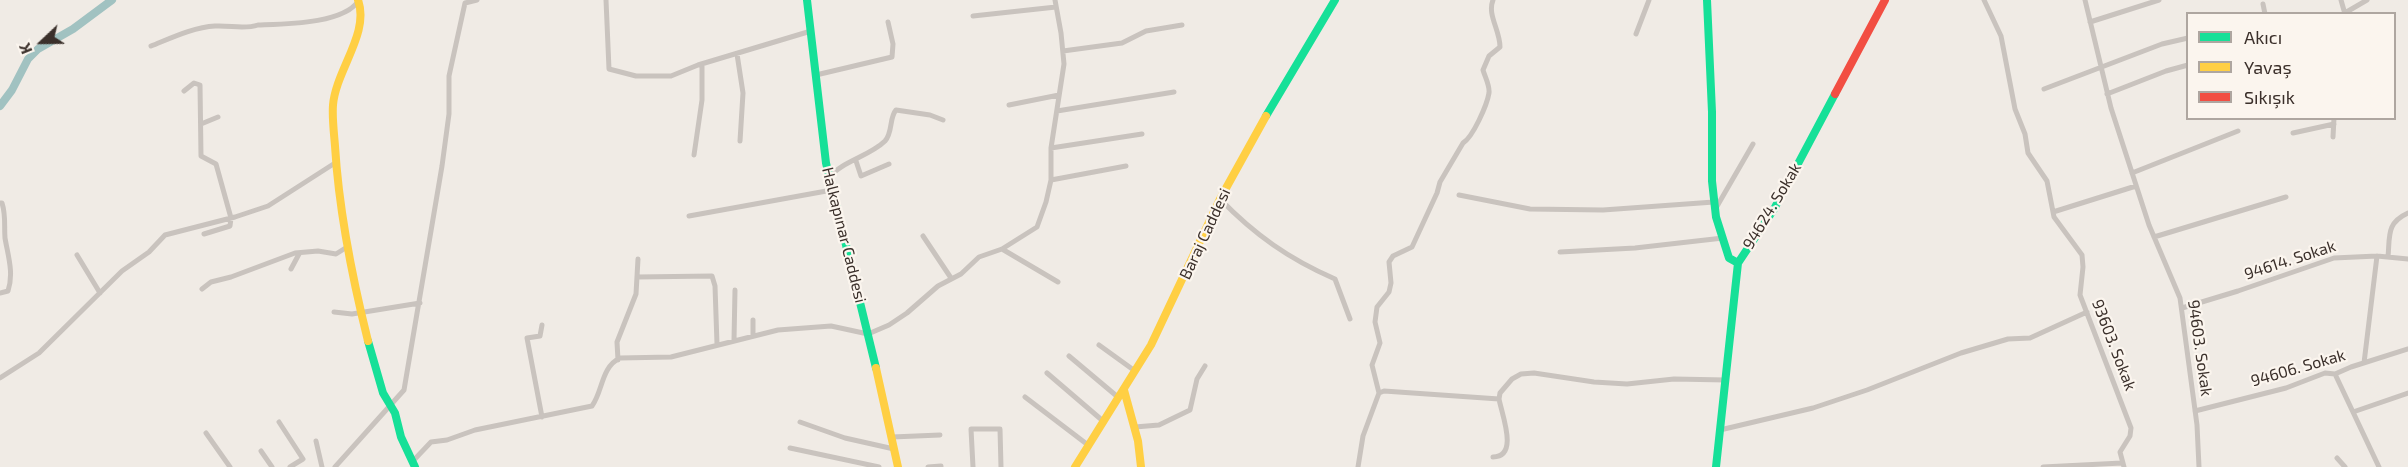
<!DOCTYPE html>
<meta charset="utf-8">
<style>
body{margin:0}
#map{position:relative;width:2408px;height:467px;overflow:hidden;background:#f0ebe5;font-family:"Exo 2",sans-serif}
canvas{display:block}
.legend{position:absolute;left:2186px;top:12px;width:210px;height:108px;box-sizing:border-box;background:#fbf5ee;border:2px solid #aea6a0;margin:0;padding:8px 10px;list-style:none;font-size:18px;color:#3b302b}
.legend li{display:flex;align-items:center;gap:12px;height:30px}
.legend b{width:30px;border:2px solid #aea6a0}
.north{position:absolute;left:12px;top:12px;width:60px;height:60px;-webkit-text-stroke:4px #fbf5ee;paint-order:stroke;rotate:248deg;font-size:16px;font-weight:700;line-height:24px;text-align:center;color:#3b302b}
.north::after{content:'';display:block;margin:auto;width:21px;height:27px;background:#3b302b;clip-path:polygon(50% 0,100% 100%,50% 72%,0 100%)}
</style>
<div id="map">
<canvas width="2408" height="467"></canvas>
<ul class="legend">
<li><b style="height:8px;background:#16e098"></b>Akıcı</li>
<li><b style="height:8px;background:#ffcf43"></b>Yavaş</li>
<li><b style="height:8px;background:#f24e42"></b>Sıkışık</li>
</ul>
<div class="north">K</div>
</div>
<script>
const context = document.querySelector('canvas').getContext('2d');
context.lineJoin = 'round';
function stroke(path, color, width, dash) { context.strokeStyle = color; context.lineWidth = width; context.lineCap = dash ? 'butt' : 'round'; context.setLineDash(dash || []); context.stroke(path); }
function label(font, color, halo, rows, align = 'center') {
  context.font = font + ' "Exo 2",sans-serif'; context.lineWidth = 4.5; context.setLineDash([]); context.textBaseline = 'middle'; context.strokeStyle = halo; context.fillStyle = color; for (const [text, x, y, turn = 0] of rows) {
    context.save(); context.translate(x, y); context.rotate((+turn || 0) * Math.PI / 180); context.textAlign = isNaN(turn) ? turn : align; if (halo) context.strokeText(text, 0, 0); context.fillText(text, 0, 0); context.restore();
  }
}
stroke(new Path2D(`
 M0,106L12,90L28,59L38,49L73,29L112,0`), '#a1c2c1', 8);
stroke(new Path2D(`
 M606,0L609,69L636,76H671L698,65L811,31
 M1984,0L2001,36L2015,109L2025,134L2028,153L2047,181L2054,217L2082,255L2083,267L2080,295L2131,428L2130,436L2120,452L2124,467
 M2085,0L2111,108L2149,225L2180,298L2197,425L2199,467
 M2341,0L2345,14
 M2263,4L2265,14
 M2343,14L2367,0
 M973,16L1056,7
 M2090,22L2159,0
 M1636,34L1649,0
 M151,46C171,38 194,27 215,26C231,25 243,30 258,25C284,24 345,24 359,0
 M1063,51L1122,43L1146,31L1182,25
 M737,54L743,93L740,141
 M816,75L892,57L893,44L888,22
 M2044,89L2162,44L2188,38
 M184,91L194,83L200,85L201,156L216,164L231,218L230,226L204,234
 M2107,94L2166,71L2188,65
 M1009,105L1059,95
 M1057,111L1174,92
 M201,124L218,117
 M2293,133L2334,124
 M2333,137L2334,118
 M1051,148L1142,134
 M694,155L702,100V64
 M856,161L861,176L889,164
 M2132,173L2238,131
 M829,178C840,162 870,156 885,141C893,132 889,118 896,110L930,115L943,120
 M1051,180L1126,166
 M1459,195L1530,209L1603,210L1714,202
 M1220,199C1255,235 1289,259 1335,279L1350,319
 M0,203H2C6,215 4,225 5,238C8,256 14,273 8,291L0,293
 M1716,208L1753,144
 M2053,212L2136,186
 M689,216L832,190
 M923,236L951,278
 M2154,237L2286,197
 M1002,249L1058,282
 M1560,252L1635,248L1723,238
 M77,255L100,293
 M2388,257C2390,236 2386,223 2408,213
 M291,269L299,254
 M637,277L712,276L715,286L717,344
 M202,289L211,282L231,277L295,253L318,251L336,254L347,247
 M2182,308L2238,291L2334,258L2377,256L2408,259
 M334,312L352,314L420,303
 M753,320V336
 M734,340L735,290
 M1099,345L1135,371
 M1069,356L1119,398
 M618,360L617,342L636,294L638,259
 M2364,363L2377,256
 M1047,373L1103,421
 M2335,374L2379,467
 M0,378L39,353L122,271L149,252L165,235L235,217L268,206L335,163
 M1379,393L1372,365L1380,343L1375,322L1377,307L1389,292L1391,283L1389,262L1393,256L1412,247L1437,193L1440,182L1463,143C1473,137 1487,105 1489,93C1490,86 1485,77 1483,70L1489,56L1500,47C1500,30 1487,15 1493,0
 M1025,397L1088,445
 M2195,411L2286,388L2325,373L2335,374L2351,367L2408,349
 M2353,412L2408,393
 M542,417L527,338L540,336L542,325
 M279,422L303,459L290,467
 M800,422L845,438L894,449
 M1135,427L1159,425L1190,410L1197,379L1205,366
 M1720,430L1813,408L1867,390L1961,353L2008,339L2030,338L2087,312
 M206,433L230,467
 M892,437L940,435
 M316,441L322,467
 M790,448L879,467
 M261,451L272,467
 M1493,457C1519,457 1502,415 1499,399
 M2337,458L2345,467
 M413,461L431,442L447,440L475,430L592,406C603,391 601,367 620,358L671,357L778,330L831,326L868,334L889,325L907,313L938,286L961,274L979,257L1002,249L1037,227L1046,202L1051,180V148L1064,64L1061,33L1055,0
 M335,467L404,390L442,166L449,114V76L465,3L477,0
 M928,467L941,466
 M973,467L971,429H1000L1001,467
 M1358,467L1363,436L1379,393L1384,391L1499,399L1500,393L1512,379L1521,374L1534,373L1594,382L1627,384L1674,379L1726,380
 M2043,467L2122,463`), '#c9c3be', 5);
stroke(new Path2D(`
 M807,0L826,163L876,368
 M1707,0L1712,112V181L1716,217L1729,258L1738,263
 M1266,116L1335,0
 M368,341L383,393L395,413L401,437L415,467
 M1716,467L1738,263L1774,209L1835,94`), '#16e098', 8);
stroke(new Path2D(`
 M358,0C370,33 336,70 333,105C332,118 334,133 335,146C339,212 352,277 368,341
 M876,368L898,467
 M1124,390L1138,441L1141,467
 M1075,467L1151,345L1220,199L1266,116`), '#ffcf43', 8);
stroke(new Path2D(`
 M1835,94L1885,0`), '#f24e42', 8);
label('16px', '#3b302b', '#fbf5ee', [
 ["94624. Sokak",1772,206,-59],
 ["Baraj Caddesi",1205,234,-65],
 ["Halkapınar Caddesi",844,235,76],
 ["94614. Sokak",2290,260,-18],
 ["93603. Sokak",2114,345,69],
 ["94603. Sokak",2200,348,82],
 ["94606. Sokak",2298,368,-16]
]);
</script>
